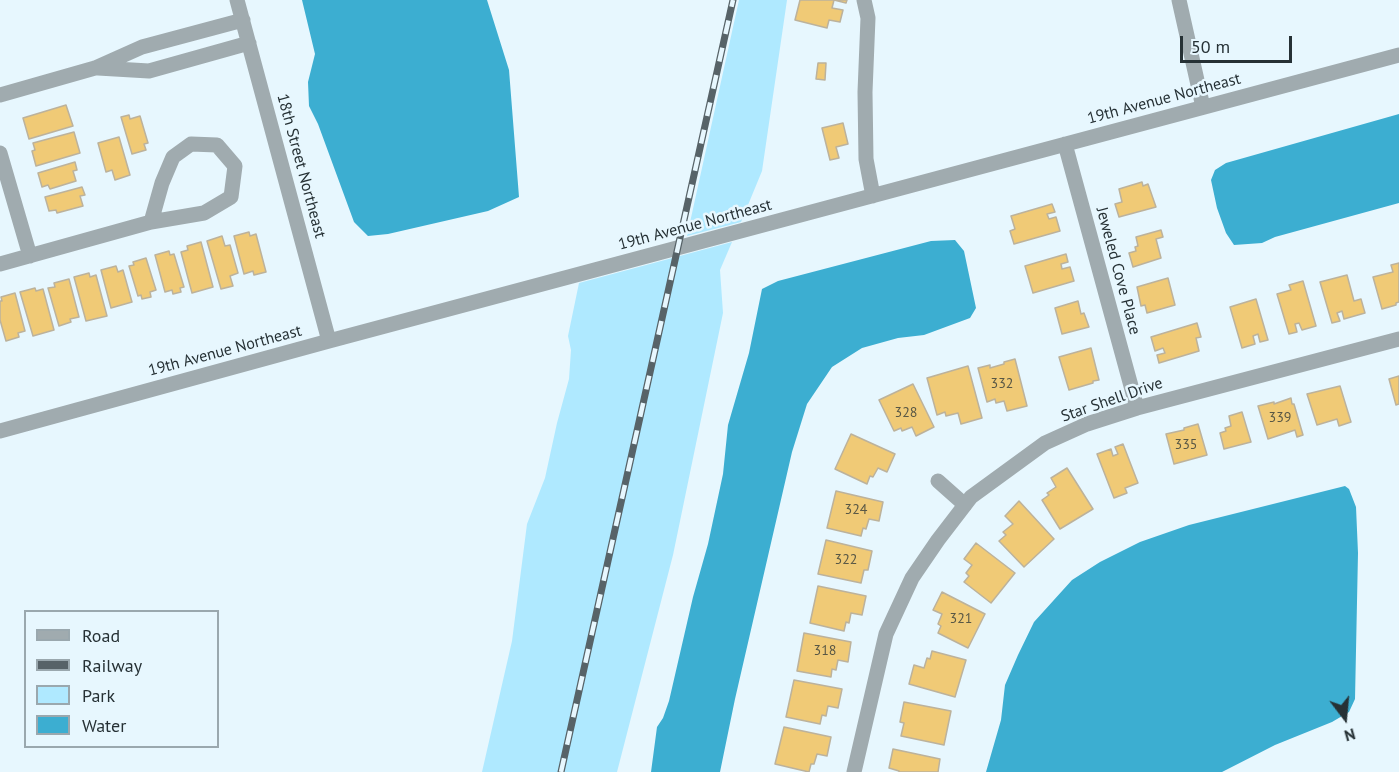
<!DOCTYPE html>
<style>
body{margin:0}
#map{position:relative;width:1399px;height:772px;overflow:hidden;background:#e7f7fe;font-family:"PT Sans",sans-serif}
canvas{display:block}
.legend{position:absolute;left:24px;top:610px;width:195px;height:138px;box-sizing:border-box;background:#e7f7fe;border:2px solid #9aa8ae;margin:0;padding:8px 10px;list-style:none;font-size:18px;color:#263135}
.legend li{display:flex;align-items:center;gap:12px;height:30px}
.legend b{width:30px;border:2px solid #9aa8ae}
.north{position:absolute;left:1315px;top:688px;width:60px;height:60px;-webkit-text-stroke:4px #e7f7fe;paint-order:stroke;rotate:164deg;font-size:16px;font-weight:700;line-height:24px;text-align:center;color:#263135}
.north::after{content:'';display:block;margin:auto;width:21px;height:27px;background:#263135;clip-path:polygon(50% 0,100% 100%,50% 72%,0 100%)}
.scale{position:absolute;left:1180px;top:36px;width:112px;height:27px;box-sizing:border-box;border:3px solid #263135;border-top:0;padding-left:8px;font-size:18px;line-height:21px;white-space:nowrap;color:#263135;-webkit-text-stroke:4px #e7f7fe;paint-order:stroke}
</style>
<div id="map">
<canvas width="1399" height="772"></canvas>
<ul class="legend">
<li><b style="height:8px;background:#a0abaf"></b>Road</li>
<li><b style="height:8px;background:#576368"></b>Railway</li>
<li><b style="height:16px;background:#afe9ff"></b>Park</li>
<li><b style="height:16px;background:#3caed1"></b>Water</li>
</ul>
<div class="north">N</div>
<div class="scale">50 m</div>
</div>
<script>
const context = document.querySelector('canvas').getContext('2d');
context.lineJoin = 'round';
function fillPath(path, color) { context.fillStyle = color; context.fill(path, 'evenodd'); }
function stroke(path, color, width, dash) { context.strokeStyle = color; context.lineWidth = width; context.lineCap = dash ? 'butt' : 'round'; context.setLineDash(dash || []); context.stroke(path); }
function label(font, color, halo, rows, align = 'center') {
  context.font = font + ' "PT Sans",sans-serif'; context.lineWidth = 5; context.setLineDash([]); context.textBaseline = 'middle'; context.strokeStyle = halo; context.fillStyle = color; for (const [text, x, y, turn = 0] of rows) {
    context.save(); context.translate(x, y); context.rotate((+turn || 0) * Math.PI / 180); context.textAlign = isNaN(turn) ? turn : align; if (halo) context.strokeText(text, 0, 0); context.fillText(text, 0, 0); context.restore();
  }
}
fillPath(new Path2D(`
 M739,0H787L762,171L741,222L687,236Z
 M732,242L720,270L723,313L673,555L617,772H482L512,641L527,524L545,478L557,423L569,379L571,350L568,336L579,283Z`), '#afe9ff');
fillPath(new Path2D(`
 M302,0H487L509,70L519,197L488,211L388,234L368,236L354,222L318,124L309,106L308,82L315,54Z
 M1399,114V203L1275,237L1262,243L1234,245L1226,233L1217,208L1211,180L1215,170L1226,163Z
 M955,240L964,251L976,308L970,318L924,335L898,338L862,348L832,367L807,404L792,452L735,699L720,772H651L657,727L663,718L669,701L693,597L708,544L723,474L728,425L749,353L762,289L778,281L931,241Z
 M1345,486L1349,489L1356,507L1358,553L1355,699L1349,712L1332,722L1275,745L1222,772H986L1001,720L1005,685L1018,655L1034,622L1072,580L1100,562L1140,542L1189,525Z`), '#3caed1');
const building = new Path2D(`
 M800,0H847L846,3L834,0L832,8L843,10L840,22L829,20L827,28L795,20Z
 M818,63H826L825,80L816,79Z
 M66,105L73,126L29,139L23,118Z
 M129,115L130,119L140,116L148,143L144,144L146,150L132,154L121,117Z
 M843,123L848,144L836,147L839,158L830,160L822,128Z
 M74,132L80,153L36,166L32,151L35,150L33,143Z
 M119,137L130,175L115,180L112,170L106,172L98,143Z
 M75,162L77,170L73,171L76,181L50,189L48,185L42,187L38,173Z
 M1142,182L1143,186L1148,184L1156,207L1119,217L1115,204L1122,202L1119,189Z
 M82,187L85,195L80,196L83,206L57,213L56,210L49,211L45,197Z
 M1052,204L1055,212L1047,214L1049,219L1056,217L1060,231L1014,244L1010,231L1015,229L1011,216Z
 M1161,230L1163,237L1156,239L1161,258L1133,267L1129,253L1136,251L1135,247L1138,246L1136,237Z
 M249,232L250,236L256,234L266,272L254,275L253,271L244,274L234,236Z
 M222,236L225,246L230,245L238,273L230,276L233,286L221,289L207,241Z
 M201,242L213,287L192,293L181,252L188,250L187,246Z
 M169,251L170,255L174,254L184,287L180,288L181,292L173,294L172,290L165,292L155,255Z
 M1066,254L1068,262L1061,264L1062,269L1070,267L1074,281L1033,293L1025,266Z
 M146,258L156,290L150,292L151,297L142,299L141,295L138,296L129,266L134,265L133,262Z
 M1399,263V302L1396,303V305L1382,309L1373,277L1393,272L1391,265Z
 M116,266L118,272L123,270L132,302L111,308L101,270Z
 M89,273L90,277L96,275L107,316L86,321L74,277Z
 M1347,275L1354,301L1361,299L1365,313L1344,319L1342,311L1337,313L1340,321L1332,323L1320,282Z
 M1168,278L1175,305L1147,313L1145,305L1141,306L1137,287Z
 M69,279L79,317L70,319L71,322L59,326L48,288L55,287L54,283Z
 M1303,281L1316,326L1302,330L1299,323L1295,324L1297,332L1289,334L1277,294L1291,290L1289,285Z
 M35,288L36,291L43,289L54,330L33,336L20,292Z
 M15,293L25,331L18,333L19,337L6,341L0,320V301H2L1,297Z
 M1256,299L1268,340L1260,342L1258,334L1253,336L1255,344L1242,348L1230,307Z
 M1078,301L1081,314L1084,313L1089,327L1062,334L1055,308Z
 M1197,323L1201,337L1196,338L1199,351L1159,363L1157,355L1165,353L1163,348L1155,351L1151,337Z
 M1091,348L1099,380L1093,381V383L1069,390L1059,357Z
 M1015,359L1027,406L1007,411L1004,401L996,403L995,399L987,402L978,368L990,365V368L1004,364V362Z
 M968,366L982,418L961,424L958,413L946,416L945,412L937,415L927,378Z
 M1399,376V404L1396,405L1389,379Z
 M913,384L934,427L916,436L912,427L902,431L901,428L894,431L879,400Z
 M1340,386L1351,422L1339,426L1337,419L1317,425L1307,394Z
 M1291,398L1292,404H1294L1303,435L1297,437L1295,430L1268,439L1258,406L1274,402V404Z
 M1242,412L1251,442L1224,449L1220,433L1226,431L1225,428L1231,426L1229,416Z
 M1198,424L1207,455L1174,464L1166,434L1184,430V428Z
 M851,434L895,454L887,472L878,468L873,477L870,476L867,484L835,469Z
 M1123,444L1138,483L1125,488L1127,493L1114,498L1097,454L1111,449L1113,456L1118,454L1115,447Z
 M1067,468L1093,509L1060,529L1042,500L1049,495L1047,493L1056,487L1051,478Z
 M836,491L883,502L879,521L869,519L866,529L863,528L861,536L827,528Z
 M1019,501L1054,539L1024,567L999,541L1006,535L1003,532L1013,524L1005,516Z
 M826,540L872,551L868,570H864L861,583L818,574Z
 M976,543L1015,573L991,603L964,582L969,576L966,573L972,565L964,559Z
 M818,586L866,596L862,615L851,613L849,623L846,622L844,631L810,623Z
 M942,592L985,614L968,648L938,633L941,626L938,624L942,614L933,610Z
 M804,633L851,642L848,662L838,660L836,670L832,669L831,677L797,671Z
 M932,651L966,660L955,697L909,684L914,665L924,668L927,658L930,659Z
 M794,680L842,689L838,708L828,706L826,716L822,715L820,724L786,717Z
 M904,702L951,711L944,745L901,736L904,723L900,722Z
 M784,727L831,737L827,756L817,754L814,764H811L809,772L775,764Z
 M893,749L940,759L938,772H899V771L889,768Z`);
fillPath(building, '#f0ca76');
stroke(building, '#bcb29c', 1.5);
stroke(new Path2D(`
 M237,0L329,341
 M864,0L868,18L865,92L866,159L873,196
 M1179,0L1203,107
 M98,68L149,71L249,43
 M0,95L95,68L142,47L243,20
 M1065,144L1137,408
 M0,153L30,256
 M0,264L151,222L204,213L231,197L235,166L217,145L191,144L173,157L162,183L151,222
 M0,431L329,341L1399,55
 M938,481L965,505
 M854,772L886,634L912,578L938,540L971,497L1045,443L1087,424L1137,408L1399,339`), '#a0abaf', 15);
const rail = new Path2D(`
 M561,772L733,0`);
stroke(rail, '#576368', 7);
stroke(rail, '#e7f7fe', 4.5, [14]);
label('14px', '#585745', null, [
 ["332",1002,384],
 ["328",906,413],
 ["339",1280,418],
 ["335",1186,445],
 ["324",856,510],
 ["322",846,560],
 ["321",961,619],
 ["318",825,651]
]);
label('16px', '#263135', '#e7f7fe', [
 ["19th Avenue Northeast",1164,99,-15],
 ["18th Street Northeast",301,166,75],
 ["19th Avenue Northeast",695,225,-15],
 ["Jeweled Cove Place",1118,271,75],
 ["19th Avenue Northeast",225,351,-15],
 ["Star Shell Drive",1112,400,-19]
]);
</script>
